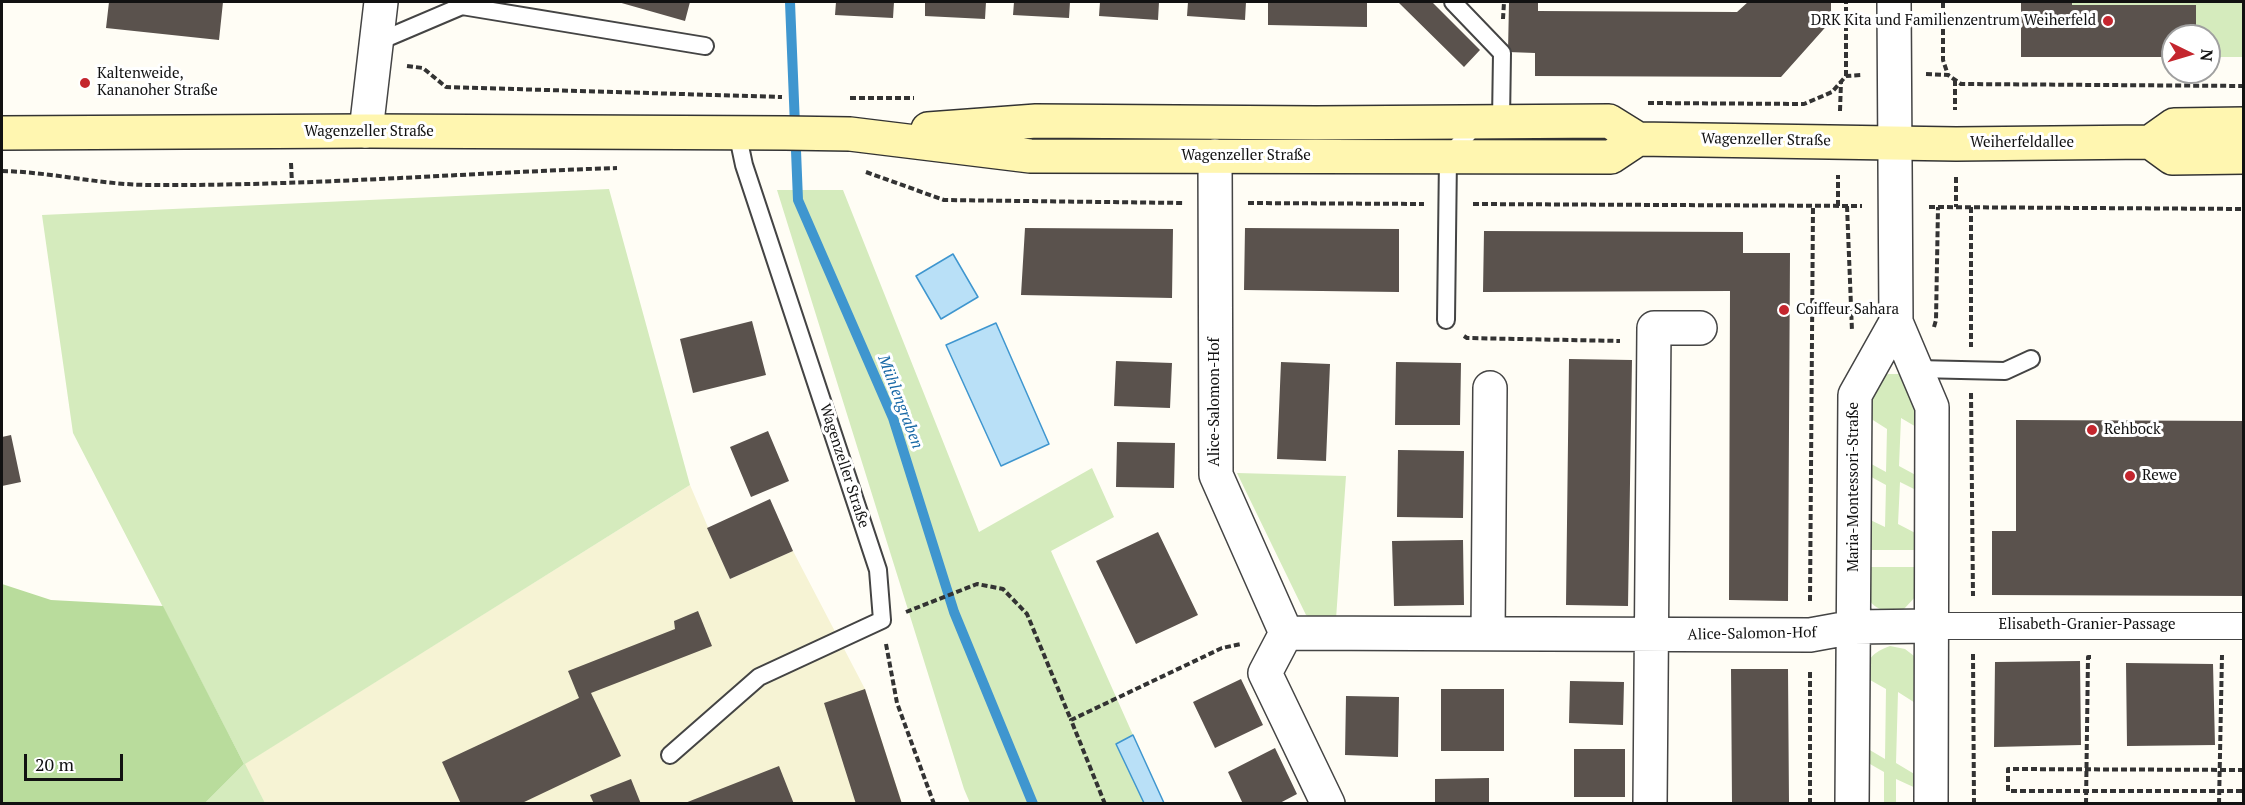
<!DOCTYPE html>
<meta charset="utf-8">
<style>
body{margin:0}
#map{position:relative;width:2245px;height:805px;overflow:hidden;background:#fffdf5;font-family:"PT Serif",serif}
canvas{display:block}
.frame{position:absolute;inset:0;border:3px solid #111;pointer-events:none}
.north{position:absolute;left:2161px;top:24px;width:60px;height:60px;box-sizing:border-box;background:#fff;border:2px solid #a0a0a0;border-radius:50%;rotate:95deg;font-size:16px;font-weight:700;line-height:24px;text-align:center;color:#111}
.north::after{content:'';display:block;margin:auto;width:21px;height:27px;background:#c4262e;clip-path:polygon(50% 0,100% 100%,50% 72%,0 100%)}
.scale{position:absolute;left:24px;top:754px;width:99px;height:27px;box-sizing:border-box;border:3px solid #111;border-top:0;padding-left:8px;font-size:18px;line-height:21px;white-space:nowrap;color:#111;-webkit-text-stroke:4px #fff;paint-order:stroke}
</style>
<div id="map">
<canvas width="2245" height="805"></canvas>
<div class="frame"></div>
<div class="north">N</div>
<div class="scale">20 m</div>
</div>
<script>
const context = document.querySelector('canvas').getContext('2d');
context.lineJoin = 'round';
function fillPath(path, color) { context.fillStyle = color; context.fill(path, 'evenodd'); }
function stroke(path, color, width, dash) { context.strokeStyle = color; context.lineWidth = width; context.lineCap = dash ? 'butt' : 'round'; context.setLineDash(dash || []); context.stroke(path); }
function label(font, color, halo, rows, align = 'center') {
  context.font = font + ' "PT Serif",serif'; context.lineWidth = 6; context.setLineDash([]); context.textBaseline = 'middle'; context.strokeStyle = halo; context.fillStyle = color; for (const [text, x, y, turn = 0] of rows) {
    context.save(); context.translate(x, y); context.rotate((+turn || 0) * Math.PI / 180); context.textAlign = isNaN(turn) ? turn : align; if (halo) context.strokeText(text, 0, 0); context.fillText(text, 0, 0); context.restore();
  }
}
fillPath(new Path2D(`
 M690,485L730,579L793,551L865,689L902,803H265L244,764Z`), '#f6f3d4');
fillPath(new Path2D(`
 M2072,2H2243V57H2209V36H2196L2072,5Z
 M609,189L690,485L245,764L265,803H205L244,764L73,433L42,215Z
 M777,190H843L979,532L1092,468L1114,517L1051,551L1133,735L1116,744L1144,803H970L964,789Z
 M1888,374H1900L1911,379L1923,431L1901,418L1899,466L1923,479L1924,494L1900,482L1898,524L1923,537V550H1864V517L1885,527L1886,485L1864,473V460L1886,472L1887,429L1865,415L1878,377Z
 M1237,473L1346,476L1336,619L1320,621L1306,615Z
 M1863,567H1921L1917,595L1904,609C1868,616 1865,597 1863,567Z
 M1890,646L1905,649L1918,659L1920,706L1898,692L1896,763L1921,778L1920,790L1896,779V803H1884V772L1863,760V746L1885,759L1886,689L1863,676C1868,658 1872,653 1890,646Z`), '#d5ebbd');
fillPath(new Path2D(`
 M2,584L51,600L163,606L244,764L205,803H2Z`), '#b9dc9c');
const water = new Path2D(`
 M953,254L978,297L941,319L916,276Z
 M996,323L1049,444L1001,466L946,345Z
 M1133,735L1164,803H1144L1116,744Z`);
fillPath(water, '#b9e0f7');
stroke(water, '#3f96cf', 1.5);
stroke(new Path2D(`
 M790,2L798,200L893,418L954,612L1033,804`), '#3f96cf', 10);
fillPath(new Path2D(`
 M109,2H223L219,40L106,28Z
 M618,2H690L685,21Z
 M836,2H894L893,18L835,15Z
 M925,2H986L985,19L925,16Z
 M1014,2H1070L1069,18L1013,15Z
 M1100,2H1159L1158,20L1099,16Z
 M1188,2H1246L1245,20L1187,16Z
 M1268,2H1367V27L1268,25Z
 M1398,2H1432L1480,50L1464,67Z
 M1509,2H1538V11L1737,12L1748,2H1831V21L1781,77L1535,76V53L1508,52Z
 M2021,2H2072V5H2196V36H2173V57H2021Z
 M1025,228L1173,229L1172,298L1021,295Z
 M1245,228L1399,229V292L1244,290Z
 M1484,231L1743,232V253H1790L1788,601L1729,600L1730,291L1483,292Z
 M752,321L766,375L693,393L680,339Z
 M1569,359L1632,360L1628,606L1566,605Z
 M1116,361L1172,363L1170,408L1114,406Z
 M1281,362L1330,364L1326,461L1277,459Z
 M1396,362L1461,363L1460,425H1395Z
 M2016,420L2244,421V596L1992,595V531H2016Z
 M768,431L789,481L751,497L730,447Z
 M11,435L21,482L2,486V437Z
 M1117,442L1175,443L1174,488L1116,487Z
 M1398,450L1464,451L1463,518L1397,517Z
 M770,499L793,551L730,579L707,528Z
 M1158,532L1198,615L1136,644L1096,561Z
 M1463,540L1464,605L1394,606L1392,541Z
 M698,611L712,646L591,693L621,756L520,804H461L442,762L579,698L568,671L675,629L674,621Z
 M2080,661L2081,745L1994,747L1995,662Z
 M2126,663L2213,664L2215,745L2127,746Z
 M1731,669H1788L1789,804H1732Z
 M1241,679L1263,725L1215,748L1193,702Z
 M1570,681L1624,682L1623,725L1569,723Z
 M865,689L902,804H856L824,703Z
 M1441,689H1504V751H1441Z
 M1346,696L1399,697L1398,757L1345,755Z
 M1275,748L1297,794L1278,804H1243L1228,772Z
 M1574,749H1625V797H1574Z
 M779,766L794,804H685V803Z
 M1489,778V804H1435V779Z
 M631,779L641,804H594L590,795Z`), '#5a524d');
const service = new Path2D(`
 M1453,2L1502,53L1501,121L1497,127
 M375,43L462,6L705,46
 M1446,320L1448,157L1478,122
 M1917,369L2005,371L2031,359
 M670,755L759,677L882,620L878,570L744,165L737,132`);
const pedestrian = new Path2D(`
 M1931,626H2244`);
const minor = new Path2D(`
 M1894,2L1896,322
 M1215,156L1216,475L1286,633L1810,635L1854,627L1931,626
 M1286,633L1265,673L1328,804
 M1488,634L1490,388
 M1650,804L1654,328H1700
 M1852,804L1855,395L1896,322L1932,407L1931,804`);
const tertiary = new Path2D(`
 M366,131L381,2`);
const secondary = new Path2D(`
 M928,129L1036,121L1316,123L1609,121L1638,139L1956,144L2150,142L2174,125L2244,124
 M2,133L366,131L785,133L850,134L1030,156L1611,157L1638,139
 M2150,142L2172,158L2244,157`);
stroke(service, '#444', 20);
stroke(pedestrian, '#444', 28);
stroke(minor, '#444', 36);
stroke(tertiary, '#444', 36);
stroke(secondary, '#333', 36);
stroke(new Path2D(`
 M1943,2V60L1948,75
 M1503,19L1504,2
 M407,66L423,68L446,87L782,97
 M1926,74L1948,75L1961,84L2244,86
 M1846,76V2
 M1955,80V110
 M850,98H914
 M1648,103L1804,104L1832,92L1846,76L1862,75
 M1840,111L1841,82
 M291,163L292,183
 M2,171C52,172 101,185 151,185C307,186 462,173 617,168
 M866,172L944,200L1184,203
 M1956,177V207
 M1248,203L1424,204
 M1473,204L1862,206
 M1838,206V175
 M1847,206L1852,331
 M1929,207L2244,209
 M1971,207V347
 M1934,327L1936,320L1938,207
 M1464,336L1467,338L1620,341
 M1971,393L1973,596
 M1810,601L1813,206
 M906,612L977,584L1003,589L1027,614L1071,720
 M886,644L897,703L934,804
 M1973,654L1974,804
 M2244,770L2008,769V791H2244
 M1105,804L1071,720L1222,648L1241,644
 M1810,804V669
 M2086,804L2088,657H2091
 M2219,804L2222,655`), '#333', 4, [6, 3]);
stroke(service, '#fff', 16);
stroke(pedestrian, '#fff', 26);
stroke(minor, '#fff', 33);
stroke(tertiary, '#fff', 33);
stroke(secondary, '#fff6b0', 33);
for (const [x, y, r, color] of [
 [2108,21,6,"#c4262e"],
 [85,83,6,"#c4262e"],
 [1784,310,6,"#c4262e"],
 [2092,430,6,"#c4262e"],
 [2130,476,6,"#c4262e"]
]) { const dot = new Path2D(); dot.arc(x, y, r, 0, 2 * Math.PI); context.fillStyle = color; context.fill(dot); stroke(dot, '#fff', 2); }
label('15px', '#111', '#fff', [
 ["DRK Kita und Familienzentrum Weiherfeld",2096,21,"right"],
 ["Kaltenweide,",97,74],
 ["Kananoher Straße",97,91],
 ["Coiffeur Sahara",1796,310],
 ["Rehbock",2104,430],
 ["Rewe",2142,476]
], 'left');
label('15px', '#111', '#fff', [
 ["Wagenzeller Straße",369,132],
 ["Wagenzeller Straße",1766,140,1],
 ["Weiherfeldallee",2022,143],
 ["Wagenzeller Straße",1246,156],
 ["Alice-Salomon-Hof",1215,402,-90],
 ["Wagenzeller Straße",844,466,72],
 ["Maria-Montessori-Straße",1854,487,-90],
 ["Elisabeth-Granier-Passage",2087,625],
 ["Alice-Salomon-Hof",1752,634,-1]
]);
label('italic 16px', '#1768a6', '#fff', [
 ["Mühlengraben",900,402,69]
]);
</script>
